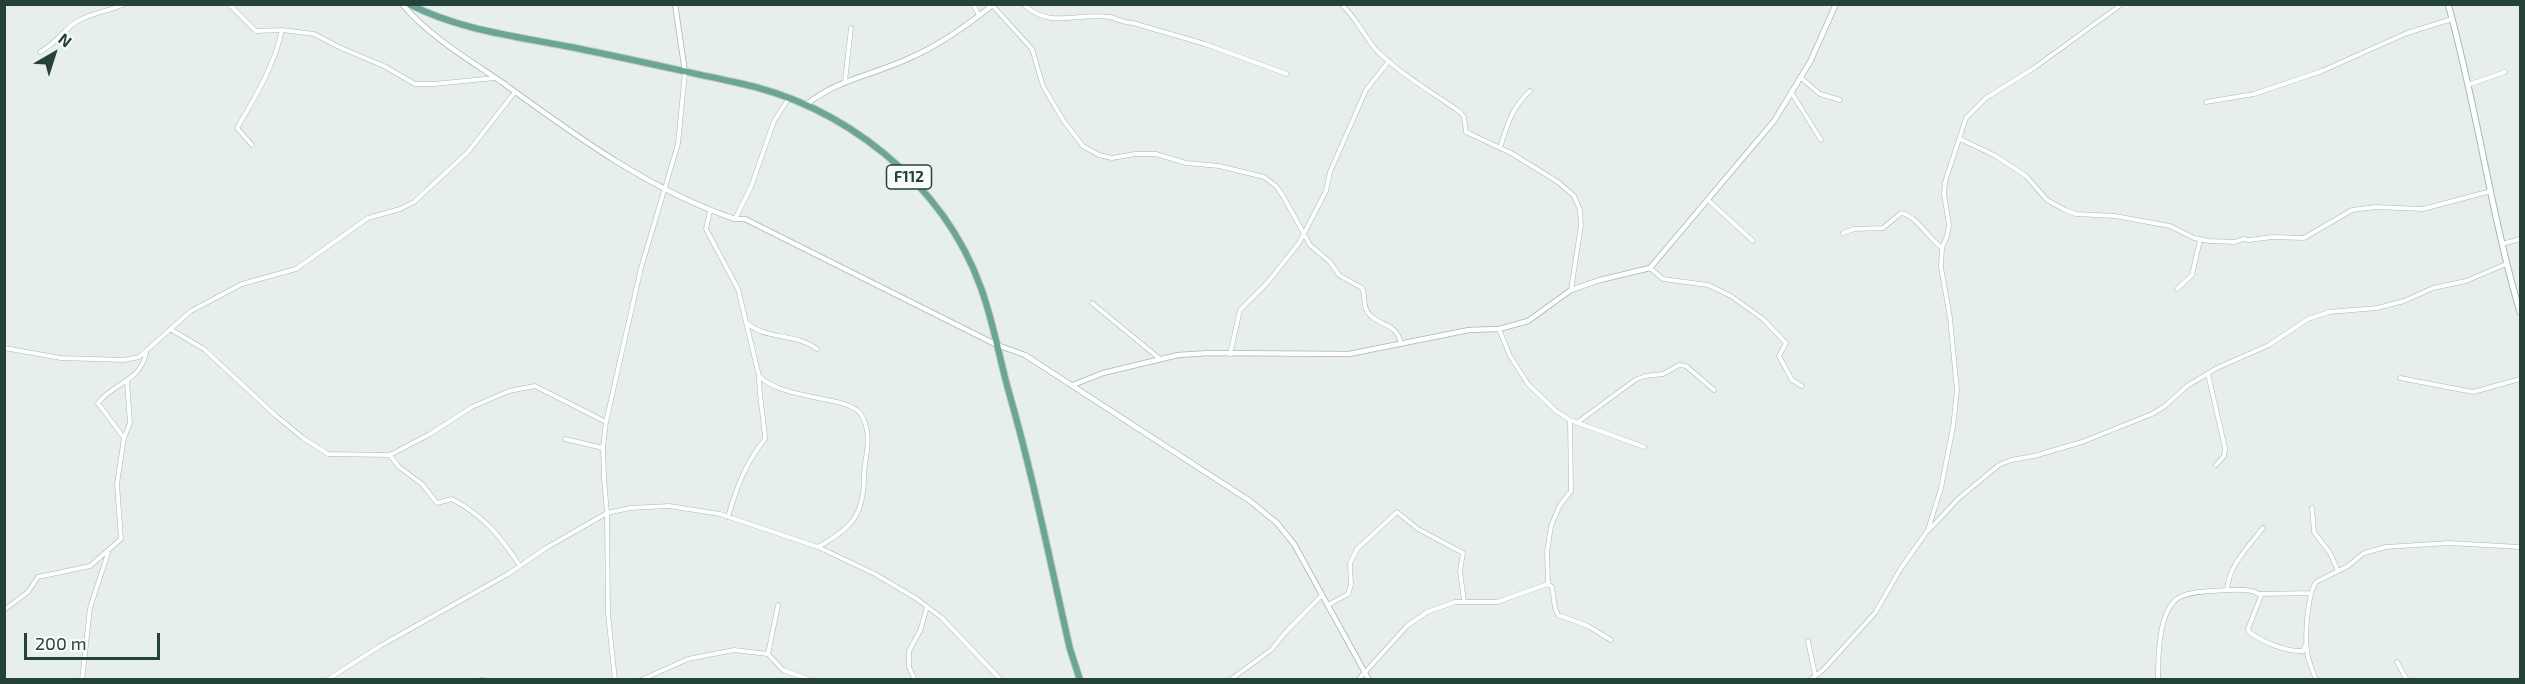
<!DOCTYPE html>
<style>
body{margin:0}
#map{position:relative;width:2525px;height:684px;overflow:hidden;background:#e6efeb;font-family:"Exo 2",sans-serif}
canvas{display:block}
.frame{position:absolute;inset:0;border:6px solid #24423a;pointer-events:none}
.north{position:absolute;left:24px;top:24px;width:60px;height:60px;-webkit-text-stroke:4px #f7fbf9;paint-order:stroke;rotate:39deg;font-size:16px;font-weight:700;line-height:24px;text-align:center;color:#24423a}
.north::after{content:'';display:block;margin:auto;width:21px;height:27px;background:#24423a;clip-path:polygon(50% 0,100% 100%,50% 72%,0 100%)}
.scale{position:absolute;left:24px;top:633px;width:136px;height:27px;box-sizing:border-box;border:3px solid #24423a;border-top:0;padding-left:8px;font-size:18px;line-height:21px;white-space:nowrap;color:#24423a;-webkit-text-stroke:4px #f7fbf9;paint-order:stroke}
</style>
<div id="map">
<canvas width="2525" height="684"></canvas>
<div class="frame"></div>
<div class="north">N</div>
<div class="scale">200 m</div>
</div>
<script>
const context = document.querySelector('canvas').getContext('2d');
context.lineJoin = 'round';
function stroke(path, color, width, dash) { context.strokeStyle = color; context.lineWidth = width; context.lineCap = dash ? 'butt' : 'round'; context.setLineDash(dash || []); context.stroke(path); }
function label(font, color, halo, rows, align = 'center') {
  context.font = font + ' "Exo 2",sans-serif'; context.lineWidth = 6; context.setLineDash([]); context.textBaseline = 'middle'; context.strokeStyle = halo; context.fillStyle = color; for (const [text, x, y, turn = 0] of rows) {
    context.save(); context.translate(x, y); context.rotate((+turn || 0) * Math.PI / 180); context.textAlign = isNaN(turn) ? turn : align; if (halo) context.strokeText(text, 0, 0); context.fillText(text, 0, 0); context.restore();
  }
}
const minor = new Path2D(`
 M229,4L256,31L282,30L314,34L341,48L384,66L415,84H434L495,78
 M973,4L979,15
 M1023,4C1051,30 1076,12 1110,17C1118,19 1124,23 1133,23L1205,44L1287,74
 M1341,4C1357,18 1364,37 1378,52C1402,75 1433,93 1460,112L1464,117L1466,132L1511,153L1558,182L1574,196L1580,210L1581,225L1571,290
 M993,6L1032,49L1043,86L1063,120L1083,146L1099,155L1112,158L1135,154H1156L1186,163L1219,166L1264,177L1276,186L1283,196L1310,245L1330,262L1339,275L1362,288C1366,296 1362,308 1370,315C1383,328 1396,322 1401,344
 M40,52C55,44 63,31 76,22C90,13 110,11 125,4
 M1800,77L1820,94L1840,100
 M845,81L851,28
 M2468,85L2505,72
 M1791,92L1821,140
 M2206,102L2254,94L2322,71L2407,33L2452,19
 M1960,139L1994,155L2026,176L2047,200L2065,210L2076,214L2115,216L2170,226L2194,238L2209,241L2235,242L2243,239L2249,240L2272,237L2304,238L2352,210L2376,207L2423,209L2491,191
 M252,145L237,128C255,98 275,64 282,30
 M1500,148C1507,125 1512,107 1530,91
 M1708,200L1753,241
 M710,211L706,229L738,289L759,376C785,401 845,395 860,413C864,418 866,425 867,431C870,447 864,460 864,476C864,515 852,528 818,547
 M735,219L751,187L774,121L789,98
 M1843,233L1854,229L1883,228L1901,213C1917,216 1928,238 1942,248
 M2502,244L2520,239
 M1650,268L1663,279L1708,285L1731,296L1763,319L1786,343L1779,356L1792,380L1802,386
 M2177,289L2192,275L2200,240
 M1092,303L1160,359
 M746,322C764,340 797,333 817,349
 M170,329L204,349L275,415L303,438L328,454L390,455L430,434L472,407L509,391L535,386L606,422
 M1499,329L1510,356L1528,384L1556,411L1570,420L1644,447
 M4,348L61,358L124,360L139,357L191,311L242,284L296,269L368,218L400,209L414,202L468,152L515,92
 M1230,354L1240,310L1268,282L1299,243L1326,191L1330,172L1366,90L1389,61
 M2208,374L2225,448L2224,456L2216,465
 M2400,378L2473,392L2520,379
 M127,381L130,423L124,438L98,403C113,383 141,381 146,353
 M1578,422L1635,380L1645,376L1663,374L1679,365L1686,366L1714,390
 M565,439L603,448
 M390,455L399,467L422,484L437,503L452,499C484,516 501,537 520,566
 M2312,508L2314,532L2330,553L2338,571
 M728,517C736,489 746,462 765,439C764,418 759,398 759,376
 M1929,530L1959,498L1999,465L2011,460L2034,456L2082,442L2152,414L2165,406L2187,386L2217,368L2269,345L2308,319L2329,312L2377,308L2404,301L2433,288L2466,281L2506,264
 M1548,584L1552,587L1555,608L1558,615L1588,626L1611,640
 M2227,590C2229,565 2248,547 2263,528
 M2260,594L2311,593
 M1328,605L1348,594L1351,585L1350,563L1357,549L1397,512L1418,529L1463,553L1460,571L1464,601
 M4,610L28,592L38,577L90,566L121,539L117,484L124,438
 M1808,641L1815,675
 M768,654L778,605
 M2397,662L2407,680
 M82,680L90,608L108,553
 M327,680L380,646L508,574L546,548L607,513L630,508L669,506L720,514L818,547L875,574L917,599L942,618L1001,680
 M481,680H484
 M615,680L608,614L607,513L604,479L603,448L606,422L641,268L678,144L685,72
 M641,680L688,659L734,650L768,654L783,670L811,680
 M915,680L909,667V651L920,631L927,607
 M1230,680L1271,650L1284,634L1322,595
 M1358,680L1407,626L1427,612L1455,602H1497L1548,584L1547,552L1551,526L1560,505L1571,491L1570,420
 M1810,680L1823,670L1875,613L1901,568L1928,530L1941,488L1953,427L1957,390L1950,318L1941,267L1942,248L1947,236L1949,225L1944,194L1945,182L1966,118L1986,98L2034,68L2122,4
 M2158,680C2158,658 2158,608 2180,597C2193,591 2211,591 2226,590C2237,590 2253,588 2261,596L2248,629L2249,632C2263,642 2286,652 2303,651L2305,646
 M2316,680C2313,672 2310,664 2308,657C2304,640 2307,596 2316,582L2348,566L2364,553L2386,547L2449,543L2520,547`);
const tertiary = new Path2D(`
 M402,4C430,37 468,59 503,83C576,136 649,190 735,219H745L997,345L1025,355L1250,501L1277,523L1294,544L1369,680
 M675,4L685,72
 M807,104C838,79 877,74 912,57C941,44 969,24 994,4
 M1073,385L1103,373L1178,355L1210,353L1349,354L1469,330L1499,329L1528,321L1571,290L1600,280L1650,268L1774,121L1810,62L1836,4`);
const secondary = new Path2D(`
 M2448,4C2477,106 2490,211 2520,312`);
const primary = new Path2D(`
 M409,4C457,29 513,36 565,46C622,57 677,70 734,82C843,104 943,182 981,288C993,321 999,356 1008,389C1033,475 1050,562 1070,649L1080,680`);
stroke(minor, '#a8b8b2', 5);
stroke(tertiary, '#a8b8b2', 6);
stroke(secondary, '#a4bbb3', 7);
stroke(primary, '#c2cac8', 8);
stroke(minor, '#fff', 4);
stroke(tertiary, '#fff', 4.5);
stroke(secondary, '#fff', 5);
stroke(primary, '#6aa596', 6);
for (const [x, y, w] of [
 [909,177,45]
]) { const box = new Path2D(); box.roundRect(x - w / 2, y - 12, w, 24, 4.5); context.fillStyle = '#f7fbf9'; context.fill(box); stroke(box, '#24423a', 1.5); }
label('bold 15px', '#24423a', null, [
 ["F112",909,177]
]);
</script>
